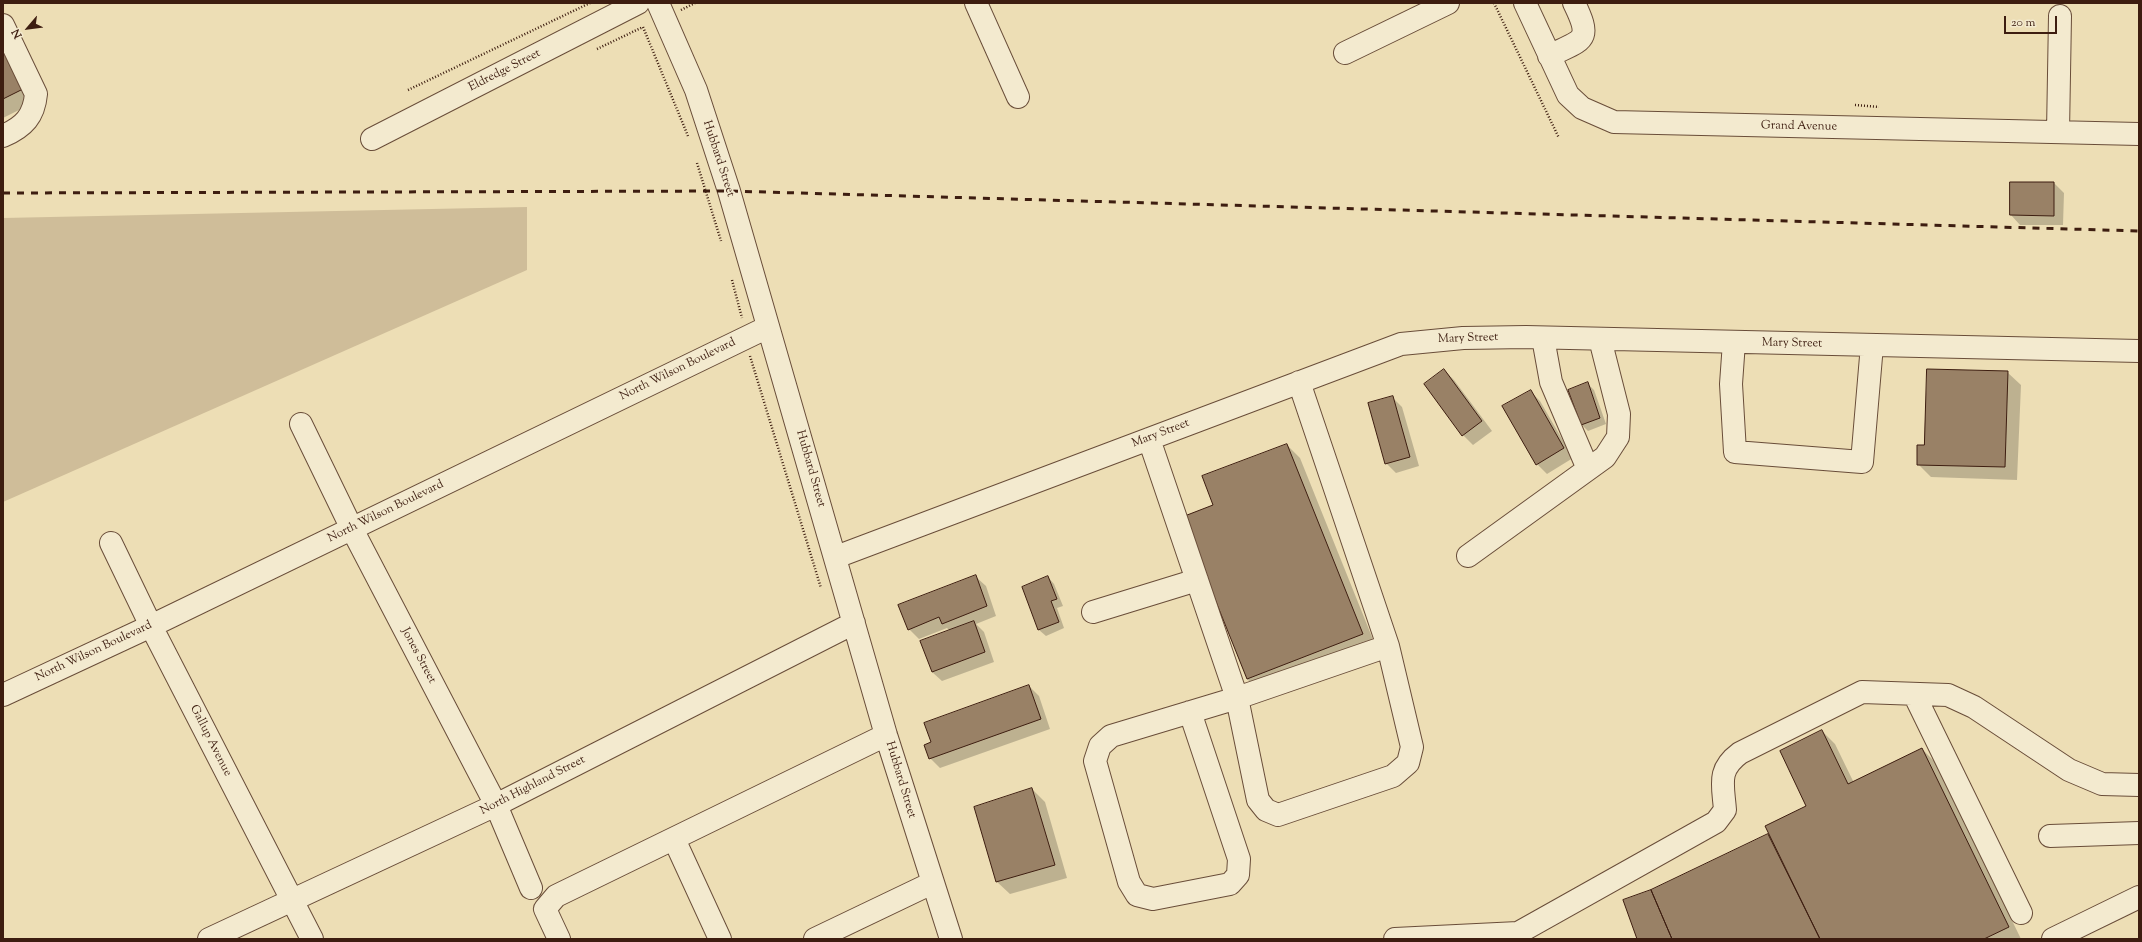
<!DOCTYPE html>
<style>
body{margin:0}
#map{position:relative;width:2142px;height:942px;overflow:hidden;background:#eddeb5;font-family:"Sorts Mill Goudy",serif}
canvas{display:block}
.frame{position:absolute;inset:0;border:4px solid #3d1d10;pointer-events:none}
.north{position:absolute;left:8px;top:8px;width:40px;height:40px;-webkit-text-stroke:3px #f3eacf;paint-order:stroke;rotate:242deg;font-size:11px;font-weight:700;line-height:16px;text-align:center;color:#3d1d10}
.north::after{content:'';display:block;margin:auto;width:14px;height:18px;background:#3d1d10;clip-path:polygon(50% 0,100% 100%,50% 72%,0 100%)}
.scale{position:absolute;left:2004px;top:16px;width:53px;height:18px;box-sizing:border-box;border:2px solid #3d1d10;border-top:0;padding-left:5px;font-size:12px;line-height:14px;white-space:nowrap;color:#3d1d10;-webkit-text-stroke:3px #f3eacf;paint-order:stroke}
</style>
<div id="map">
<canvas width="2142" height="942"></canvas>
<div class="frame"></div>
<div class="north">N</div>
<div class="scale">20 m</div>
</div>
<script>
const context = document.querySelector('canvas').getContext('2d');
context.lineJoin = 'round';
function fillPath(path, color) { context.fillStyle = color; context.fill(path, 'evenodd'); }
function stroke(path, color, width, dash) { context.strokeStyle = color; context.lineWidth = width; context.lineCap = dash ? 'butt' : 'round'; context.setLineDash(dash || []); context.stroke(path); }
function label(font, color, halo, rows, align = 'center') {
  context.font = font + ' "Sorts Mill Goudy",serif'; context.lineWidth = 4; context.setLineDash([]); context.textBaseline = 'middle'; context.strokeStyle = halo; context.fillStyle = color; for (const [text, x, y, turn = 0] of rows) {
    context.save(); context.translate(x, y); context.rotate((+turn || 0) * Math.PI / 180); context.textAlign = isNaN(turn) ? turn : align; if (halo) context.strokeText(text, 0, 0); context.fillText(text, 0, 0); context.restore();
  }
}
fillPath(new Path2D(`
 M527,207V270L3,502V218Z`), '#cfbd99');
fillPath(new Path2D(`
 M3,30L37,101L3,118Z
 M2011,183H2054L2064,193L2063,225H2020L2011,215Z
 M1444,370L1454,380L1492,431L1473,445L1463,435Z
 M2007,372L2021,385L2017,480L1931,477L1918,464L1925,446Z
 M1588,384L1594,390L1606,424L1588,431L1582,425L1570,390Z
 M1530,391L1540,401L1573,458L1547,474L1537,464Z
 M1392,397L1402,407L1419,466L1396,473L1386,463Z
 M1287,445L1300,458L1376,647L1261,692L1247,679L1214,506Z
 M976,577L986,586L996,616L976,624L984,632L994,662L942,681L932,672L950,631L947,628L919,639L909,629Z
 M1048,577L1054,584L1063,606L1057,608L1064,628L1046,636L1039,630L1023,587Z
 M1029,686L1039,696L1050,729L940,768L930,758Z
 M1822,731L1835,744L1854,783L1922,749L1935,762L2021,939H1638L1651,890L1770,834L1808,806Z
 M1032,789L1045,802L1067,878L1010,894L996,881Z`), '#0003');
const building = new Path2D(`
 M3,42L25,88L3,99Z
 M2010,182H2054V216L2010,215Z
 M1444,369L1482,421L1462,436L1424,384Z
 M1927,369L2008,371L2005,467L1917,465V445H1924Z
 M1588,382L1600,418L1581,425L1568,390Z
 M1531,390L1564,448L1536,465L1502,406Z
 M1393,396L1410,457L1385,464L1368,403Z
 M1287,444L1363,634L1247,679L1182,517L1213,505L1202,476Z
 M976,575L987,606L942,624L939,617L908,630L898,605Z
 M1048,576L1057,599L1051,601L1059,622L1038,630L1022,587Z
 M974,621L985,652L932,672L920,641Z
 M1029,685L1041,719L929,759L924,745L931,742L924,723Z
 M1822,730L1848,784L1922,748L2009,927L1984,939H1820L1765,826L1806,806L1780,751Z
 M1032,788L1055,865L996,882L974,807Z
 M1768,834L1820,939H1672L1651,890Z
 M1651,890L1672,939H1637L1623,900Z`);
fillPath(building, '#998166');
stroke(building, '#3d1d10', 1);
const minor = new Path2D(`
 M658,3L696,90L729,191L886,735L951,939
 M976,3L1018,97
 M1525,3L1568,95L1582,108L1614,122L2139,134
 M3,25L36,94C34,116 24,127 3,136
 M1345,53L1448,3
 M1549,56C1583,39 1593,42 1574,3
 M2058,132L2060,16
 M372,139L638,3
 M1543,338L1551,382L1588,469
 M1734,342L1731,384L1735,452L1862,462L1872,345
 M301,424L352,529L496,805L531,888
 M1149,439L1237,698L1388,646L1299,382
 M111,543L151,626L312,939
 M1468,556L1605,457L1618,437L1619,414L1600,339
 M836,557L1401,344L1463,338L1526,337L2139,351
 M1093,612L1197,580
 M1914,694L2021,913
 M3,695L151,626L768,327
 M1190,712L1239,859L1238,875L1230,884L1153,899L1137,895L1129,882L1095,761L1100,746L1111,736L1237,698L1258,800L1266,810L1278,815L1393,776L1408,763L1412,747L1388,646
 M2050,836L2139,833
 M674,839L720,939
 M1518,933L1716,822L1725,810C1723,784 1717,770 1740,753L1862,692L1948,695L1974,707L2069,770L2102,784L2139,785
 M209,939L496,805L854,623
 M559,939L545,909L556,896L886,735
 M815,939L932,883
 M1395,939L1518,933L1520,939
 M2053,939L2139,897`);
stroke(minor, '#694d39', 24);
stroke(new Path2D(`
 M1494,3L1559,138
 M681,10L695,3
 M643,27L688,136
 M597,49L643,27
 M408,90L590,3
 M1855,105L1879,107
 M697,163L721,241
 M732,280L742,318
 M750,356L821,588`), '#3d1d10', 2.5, [1, 2]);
stroke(minor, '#f3eacf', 22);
stroke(new Path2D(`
 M3,193L729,191L2139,231`), '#3d1d10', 3, [7, 7]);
label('12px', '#3d1d10', '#f3eacf', [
 ["Eldredge Street",505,71,-27],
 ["Grand Avenue",1799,127,1],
 ["Hubbard Street",718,159,72],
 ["Mary Street",1468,339,-2],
 ["Mary Street",1792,344,1],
 ["North Wilson Boulevard",678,370,-26],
 ["Mary Street",1161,434,-21],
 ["Hubbard Street",810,469,74],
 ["North Wilson Boulevard",386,512,-26],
 ["North Wilson Boulevard",94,652,-25],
 ["Jones Street",418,656,62],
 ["Gallup Avenue",210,741,63],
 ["Hubbard Street",900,780,73],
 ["North Highland Street",533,786,-27]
]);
</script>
